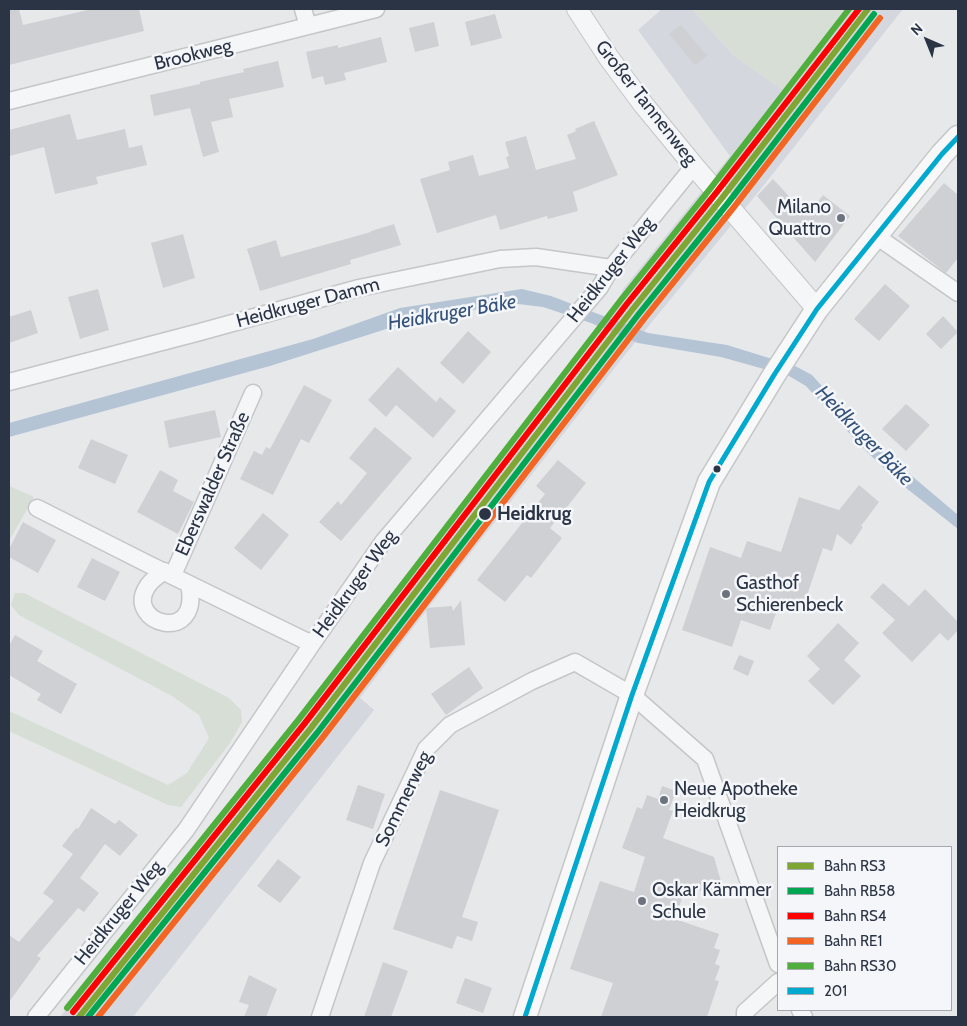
<!DOCTYPE html>
<meta charset="utf-8">
<style>
body{margin:0}
#map{position:relative;width:967px;height:1026px;overflow:hidden;background:#e6e8ea;font-family:Cabin,sans-serif}
canvas{display:block}
.frame{position:absolute;inset:0;border:10px solid #2b3445;pointer-events:none}
.legend{position:absolute;left:777px;top:846px;width:175px;height:165px;box-sizing:border-box;background:#f4f6f9;border:1px solid #a4a8b1;margin:0;padding:6px 9px;list-style:none;font-size:15px;color:#2b3445}
.legend li{display:flex;align-items:center;gap:10px;height:25px}
.legend b{width:25px;border:1px solid #a4a8b1}
.north{position:absolute;left:902px;top:15px;width:50px;height:50px;-webkit-text-stroke:4px #f4f6f9;paint-order:stroke;rotate:316deg;font-size:14px;font-weight:700;line-height:20px;text-align:center;color:#2b3445}
.north::after{content:'';display:block;margin:auto;width:18px;height:22px;background:#2b3445;clip-path:polygon(50% 0,100% 100%,50% 72%,0 100%)}
</style>
<div id="map">
<canvas width="967" height="1026"></canvas>
<div class="frame"></div>
<ul class="legend">
<li><b style="height:6px;background:#7fa533"></b>Bahn RS3</li>
<li><b style="height:6px;background:#00a651"></b>Bahn RB58</li>
<li><b style="height:6px;background:#f00"></b>Bahn RS4</li>
<li><b style="height:6px;background:#f26522"></b>Bahn RE1</li>
<li><b style="height:6px;background:#50ae3d"></b>Bahn RS30</li>
<li><b style="height:6px;background:#00a9ce"></b>201</li>
</ul>
<div class="north">N</div>
</div>
<script>
const context = document.querySelector('canvas').getContext('2d');
context.lineJoin = 'round';
function fillPath(path, color) { context.fillStyle = color; context.fill(path, 'evenodd'); }
function stroke(path, color, width, dash) { context.strokeStyle = color; context.lineWidth = width; context.lineCap = dash ? 'butt' : 'round'; context.setLineDash(dash || []); context.stroke(path); }
function label(font, color, halo, rows, align = 'center') {
  context.font = font + ' Cabin,sans-serif'; context.lineWidth = 5; context.setLineDash([]); context.textBaseline = 'middle'; context.strokeStyle = halo; context.fillStyle = color; for (const [text, x, y, turn = 0] of rows) {
    context.save(); context.translate(x, y); context.rotate((+turn || 0) * Math.PI / 180); context.textAlign = isNaN(turn) ? turn : align; if (halo) context.strokeText(text, 0, 0); context.fillText(text, 0, 0); context.restore();
  }
}
fillPath(new Path2D(`
 M662,9H692L733,55L783,90L847,9H903L760,190L624,356L441,591L360,698L374,710L133,1017H60L595,340L624,288L730,156L638,30Z`), '#d4d7dd');
fillPath(new Path2D(`
 M692,9H847L783,90L733,55Z
 M9,486L34,497L9,541Z
 M15,593H24L229,698L241,710L242,722L230,743L181,807L168,805L9,731V711L168,785L187,773L209,738L199,715L172,696L19,615L11,605Z`), '#d6ded6');
fillPath(new Path2D(`
 M522,289L551,296L648,333L727,345L795,366L812,375L873,443L958,515V529L896,480L861,446L806,386L789,376L721,357L638,343L591,323L543,307L510,303L402,324L270,366L9,437V423L313,339L400,308Z`), '#b4c4d5');
fillPath(new Path2D(`
 M9,9H19L23,25L92,9H139L144,31L9,65Z
 M495,14L502,38L471,46L465,22Z
 M434,22L439,46L415,52L409,28Z
 M681,25L707,56L695,65L669,34Z
 M381,37L387,62L344,73L346,80L325,85L323,76L312,79L306,52L338,45V48Z
 M278,61L284,87L229,99L233,117L211,122L219,152L203,157L190,108L154,116L150,95L200,84V82L244,72L243,69Z
 M70,114L77,140L125,129L129,148L142,145L147,165L96,177L98,184L55,194L44,147L9,156V130Z
 M594,121L618,175L573,192L578,211L548,219L547,216L500,230L496,215L437,233L420,179L450,170L448,162L473,155L479,176L509,168L506,157L509,156L505,142L526,136L536,170L576,159L567,135L576,131L575,129Z
 M773,179L807,216L823,195L850,216L815,262L757,196Z
 M944,183L958,195V258L946,273L898,236Z
 M394,224L401,245L350,260L351,264L260,291L247,249L276,240L281,257L371,232V231Z
 M183,234L195,278L163,288L151,243Z
 M885,284L910,306L879,341L854,319Z
 M98,289L109,330L80,339L68,297Z
 M31,310L38,333L9,343V317Z
 M943,316L958,332L941,349L926,334Z
 M468,331L491,352L463,384L440,363Z
 M398,367L436,402L440,397L456,411L433,438L396,405L386,417L368,400Z
 M304,385L332,400L309,443L301,439L273,495L240,479L254,451L262,455L266,447L270,449Z
 M906,404L930,425L906,451L882,429Z
 M215,410L221,437L169,448L164,421Z
 M375,427L412,458L341,541L319,522L338,501L341,505L367,473L349,458Z
 M91,439L128,455L115,484L78,468Z
 M558,460L586,483L550,528L562,538L531,578L527,575L505,602L477,580L545,494L536,486Z
 M160,470L178,480L173,491L194,502L178,534L137,512Z
 M859,485L879,502L861,526L863,527L851,545L837,534L832,551L823,548L802,610L780,602L770,630L741,620L732,647L682,630L710,547L741,558L747,541L781,552L799,497L839,510Z
 M263,513L289,535L261,570L234,548Z
 M23,522L56,540L38,573L9,557V549Z
 M92,558L120,572L105,601L77,587Z
 M883,583L909,606L925,589L958,622V630L948,641L940,633L912,662L882,633L895,620L870,597Z
 M461,600L465,645L430,648L426,608L452,606L453,611Z
 M838,623L859,643L844,660L861,676L833,705L808,681L820,669L807,656Z
 M15,635L43,651L37,661L77,684L61,714L37,700L41,694L9,675V646Z
 M739,655L754,661L748,676L733,669Z
 M469,667L483,688L446,715L431,694Z
 M358,785L385,794L373,829L346,820Z
 M662,786L676,791L669,810L673,811L663,838L714,857L726,899L686,886L675,919L719,934L714,948L720,950L715,964L720,966L715,980L719,981L707,1017H601L613,983L570,969L600,881L634,892L645,857L622,848L637,807L642,809L647,795L658,799Z
 M440,790L499,810L462,917L478,922L472,941L457,936L452,949L393,929Z
 M91,808L115,824L119,820L138,835L120,856L105,844L80,878L99,893L84,912L78,908L37,956L41,958L9,1002V935L19,942L54,901L43,893L73,854L62,846L76,828L78,829Z
 M278,859L301,877L280,903L257,886Z
 M383,962L408,971L391,1017H364Z
 M249,975L277,989L266,1017H244L249,1005L239,1002Z
 M465,978L492,988L483,1013L456,1003Z`), '#ced0d3');
const minor = new Path2D(`
 M303,9L308,26
 M9,101L376,9
 M876,236L958,293
 M9,382L200,332L359,288L500,259L536,257L611,268
 M37,508L148,564L312,644
 M164,571C158,576 151,580 147,587C124,623 202,647 189,584
 M173,575L253,393
 M800,1010L804,1017
 M36,1017L186,830L312,644L383,542L600,287L611,268L694,166
 M320,1017L372,863L426,749L450,725L532,681L575,662L632,695L705,759L778,964
 M745,1017V1012L778,982`);
const tertiary = new Path2D(`
 M577,9L609,58L643,104L694,166L817,309`);
const secondary = new Path2D(`
 M525,1017L632,695L709,482L774,375L817,309L942,154L958,137`);
stroke(minor, '#c4c6c8', 19);
stroke(tertiary, '#c4c6c8', 22);
stroke(secondary, '#c4c6c8', 25);
stroke(minor, '#f5f6f7', 16);
stroke(tertiary, '#f5f6f7', 20);
stroke(secondary, '#f8f8f8', 22);
stroke(new Path2D(`
 M525,1017L632,695L709,482L774,375L817,309L942,154L958,137`), '#00a9ce', 5);
stroke(new Path2D(`
 M79,1017L311,728L632,310L722,198L868,9`), '#7fa533', 6);
stroke(new Path2D(`
 M88,1017L317,733L638,315L728,203L874,14`), '#00a651', 6);
stroke(new Path2D(`
 M73,1012L305,723L626,305L716,193L859,9`), '#f00', 6);
stroke(new Path2D(`
 M98,1017L323,737L644,319L734,207L880,18`), '#f26522', 6);
stroke(new Path2D(`
 M67,1008L299,719L620,301L710,189L849,9`), '#50ae3d', 6);
for (const [x, y, r, color] of [
 [841,218,5,"#6c737f"],
 [717,469,4.5,"#2b3445"],
 [485,514,7,"#2b3445"],
 [726,594,5,"#6c737f"],
 [664,800,5,"#6c737f"],
 [642,901,5,"#6c737f"]
]) { const dot = new Path2D(); dot.arc(x, y, r, 0, 2 * Math.PI); context.fillStyle = color; context.fill(dot); stroke(dot, '#f4f6f9', 2); }
label('19px', '#2b3445', '#f4f6f9', [
 ["Brookweg",193,55,-14],
 ["Großer Tannenweg",646,103,52],
 ["Heidkruger Weg",611,270,-52],
 ["Heidkruger Damm",308,303,-15],
 ["Eberswalder Straße",213,484,-66],
 ["Heidkruger Weg",355,584,-54],
 ["Sommerweg",404,799,-64],
 ["Heidkruger Weg",119,913,-51]
]);
label('19px', '#2b3445', '#f4f6f9', [
 ["Milano",831,207,"right"],
 ["Quattro",831,229,"right"],
 ["Gasthof",736,583],
 ["Schierenbeck",736,605],
 ["Neue Apotheke",674,789],
 ["Heidkrug",674,811],
 ["Oskar Kämmer",652,890],
 ["Schule",652,912]
], 'left');
label('bold 19px', '#2b3445', '#f4f6f9', [
 ["Heidkrug",497,514]
], 'left');
label('italic 20px', '#34527a', '#f4f6f9', [
 ["Heidkruger Bäke",452,313,-10],
 ["Heidkruger Bäke",864,436,46]
]);
</script>
